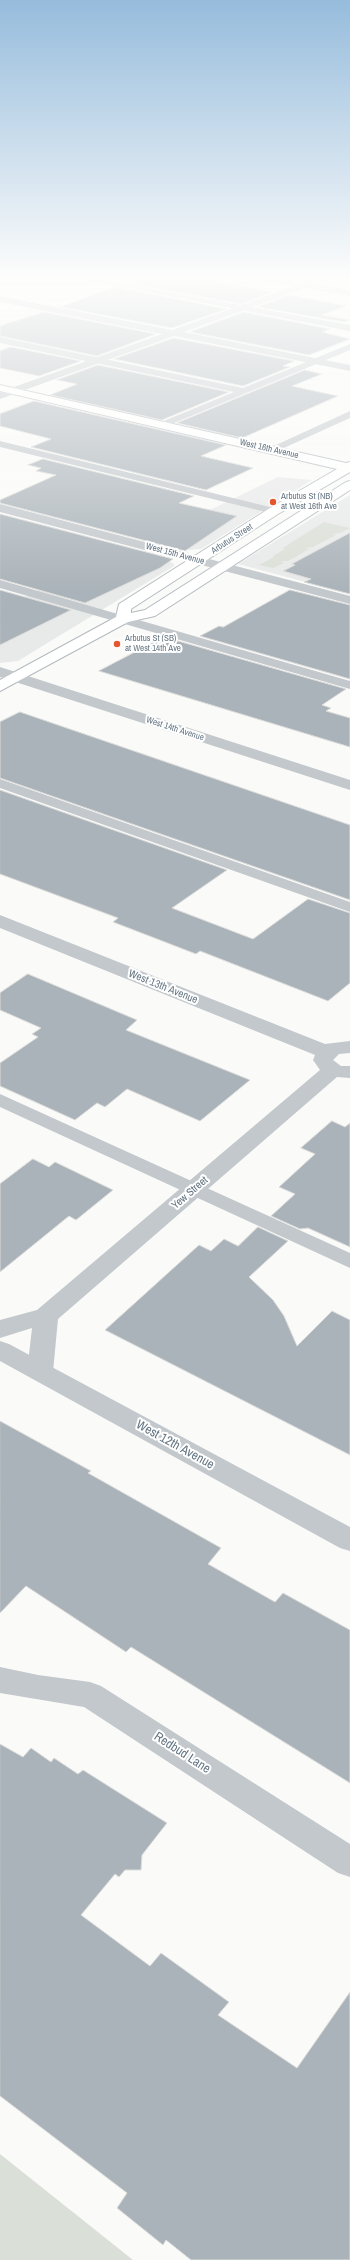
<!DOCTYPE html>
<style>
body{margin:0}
canvas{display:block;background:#fafaf8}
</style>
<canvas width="350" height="2260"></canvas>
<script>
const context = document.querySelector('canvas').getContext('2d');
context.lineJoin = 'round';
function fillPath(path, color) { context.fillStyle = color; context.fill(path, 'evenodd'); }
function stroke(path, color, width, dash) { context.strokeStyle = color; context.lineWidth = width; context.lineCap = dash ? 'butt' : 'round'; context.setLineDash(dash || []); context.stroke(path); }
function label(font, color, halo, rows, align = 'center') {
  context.font = font + ' "Archivo Narrow",sans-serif'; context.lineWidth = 4; context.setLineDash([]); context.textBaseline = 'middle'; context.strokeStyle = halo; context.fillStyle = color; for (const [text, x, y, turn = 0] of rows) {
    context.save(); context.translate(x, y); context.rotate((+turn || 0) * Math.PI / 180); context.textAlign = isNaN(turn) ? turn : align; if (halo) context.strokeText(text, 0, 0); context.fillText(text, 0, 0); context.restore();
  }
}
fillPath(new Path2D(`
 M278,477L312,480L201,549L186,550L146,541Z
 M350,495V594L238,564Z
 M125,548L169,561L174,564V566L18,661L0,663V609Z`), '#e8e9e9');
fillPath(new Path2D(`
 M324,522L350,528L340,533L332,534L336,535L313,547L305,548L309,549L288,561H280L284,563L273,568L259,565L274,557L273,556L285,549L283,548Z
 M0,2154L133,2260H0Z`), '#dadfd7');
const building = new Path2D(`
 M149,276H182L272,292L241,304L128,283Z
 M115,287L227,309L172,328L61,307Z
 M289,295L346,306L321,315L350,320L344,322L258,307Z
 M44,312L156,334L97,356L0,336V326Z
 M244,312L330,329L322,332L350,339L309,355L190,332Z
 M174,338L294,361L283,366L290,367L243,386L114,359Z
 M11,347L81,361L39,376L0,368V351Z
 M98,365L229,392L162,420L50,395L77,384L57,380Z
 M305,370L322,374L292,386L338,396L242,438L177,423Z
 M34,401L226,445L201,456L253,468L206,490L31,447L51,439L0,426V414Z
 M43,459L194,496L179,503L237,516L185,551L0,503V500L56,475L36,471L41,468L28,465Z
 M0,514L173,559L160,568L85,603L0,579Z
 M350,533V594L304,582L311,579L283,571L295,565L292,564Z
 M0,590L71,610L0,645Z
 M290,590L350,605V679L200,636L219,626L223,627Z
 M164,637L346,689L322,705L331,708L326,711L350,718V747L99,671Z
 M20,712L350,825V900L0,778V722Z
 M0,790L227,870L172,908L253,939L308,899L350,913V983L328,1001L200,951L196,954L113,922L118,918L0,874Z
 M28,974L137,1020L126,1030L250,1080L200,1121L127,1089L105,1107L97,1103L75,1120L0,1086V1063L38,1037L32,1034L41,1028L0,1010V993Z
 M332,1121L345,1127L350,1123V1247L308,1228L300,1229L271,1216L295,1194L279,1187L315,1154L301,1148Z
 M33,1159L49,1167L55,1162L113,1190L76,1220L69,1216L0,1272V1184Z
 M258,1227L288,1241L249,1277L273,1300L284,1316L297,1346L332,1311L350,1320V1455L105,1330L199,1245L211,1251L224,1239L238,1246Z
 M0,1421L91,1471L88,1473L221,1548L208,1564L275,1602L283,1593L350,1630V1783L131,1647L126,1652L26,1586L0,1613Z
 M0,1744L23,1757L31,1748L51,1762L54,1758L78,1774L83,1770L167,1823L142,1855L141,1870H125L119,1877L115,1874L81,1915L150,1966L161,1953L229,2002L218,2015L297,2068L350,1992V2260H191L166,2240L163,2245L117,2208L127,2193L0,2096Z`);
fillPath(building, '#aab3b9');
stroke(building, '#dcdcda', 1);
const secondary = new Path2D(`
 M0,385L346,463L350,462V472L278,514L131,609V613L145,610L346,482L350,481V490L155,616L128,622L0,691V680L116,617L119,604L270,508L337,469L0,391Z`);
stroke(secondary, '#b3babf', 2);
fillPath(new Path2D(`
 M66,276H81L350,325V331Z
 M0,337L243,388L350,344V350L162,428L157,425L159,423L234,392L0,343Z
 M0,441L278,509L279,511L274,514L0,447Z
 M0,580L350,681V689L0,588Z
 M0,779L350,902V912L0,788Z
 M0,1094L350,1253V1268L0,1107Z`), '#c3c8cc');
fillPath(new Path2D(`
 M247,276H265L304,282L322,276H334L316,284L350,290V296L305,288L184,332L350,365V371L174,336L0,399V392L162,334L0,302V296L172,330L294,286L251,279Z
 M350,411V418L275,452H267L265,450Z
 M0,504L350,596V604L0,512Z
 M0,667L350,780V790L0,677Z
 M0,915L325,1044L350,1041V1053L339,1054L333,1060L341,1066H350V1078L337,1077L58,1319L53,1372L49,1378L40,1381L31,1378L27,1372L32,1328L0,1338V1320L37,1310L320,1070L313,1060L315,1055L0,928Z
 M0,1667L38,1675L90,1682L101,1686L350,1844V1877L338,1873L84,1707L0,1693Z`), '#c3c8cc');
fillPath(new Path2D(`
 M0,1341L9,1344L350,1527V1551L340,1548L0,1361Z`), '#c3c8cc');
fillPath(secondary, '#fff');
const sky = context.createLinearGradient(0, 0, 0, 592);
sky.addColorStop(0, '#96bcdc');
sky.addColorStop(0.47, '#fdfdfc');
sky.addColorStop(1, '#fdfdfc00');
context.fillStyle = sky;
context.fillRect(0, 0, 350, 592);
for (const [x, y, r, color] of [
 [273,502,4,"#e4572e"],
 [117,644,4,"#e4572e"]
]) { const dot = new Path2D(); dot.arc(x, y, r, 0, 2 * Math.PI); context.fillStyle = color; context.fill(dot); stroke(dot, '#fff', 1.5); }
label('9px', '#657683', '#fff', [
 ["West 16th Avenue",269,449,13],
 ["Arbutus Street",232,539,-33],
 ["West 15th Avenue",175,554,15],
 ["West 14th Avenue",175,729,18]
]);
label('9px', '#657683', '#fff', [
 ["Arbutus St (NB)",281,497],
 ["at West 16th Ave",281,507],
 ["Arbutus St (SB)",125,639],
 ["at West 14th Ave",125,649]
], 'left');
label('11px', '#657683', '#fff', [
 ["West 13th Avenue",163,987,22],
 ["Yew Street",190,1193,-41]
]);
label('13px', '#657683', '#fff', [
 ["West 12th Avenue",175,1445,29],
 ["Redbud Lane",182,1753,33]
]);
</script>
